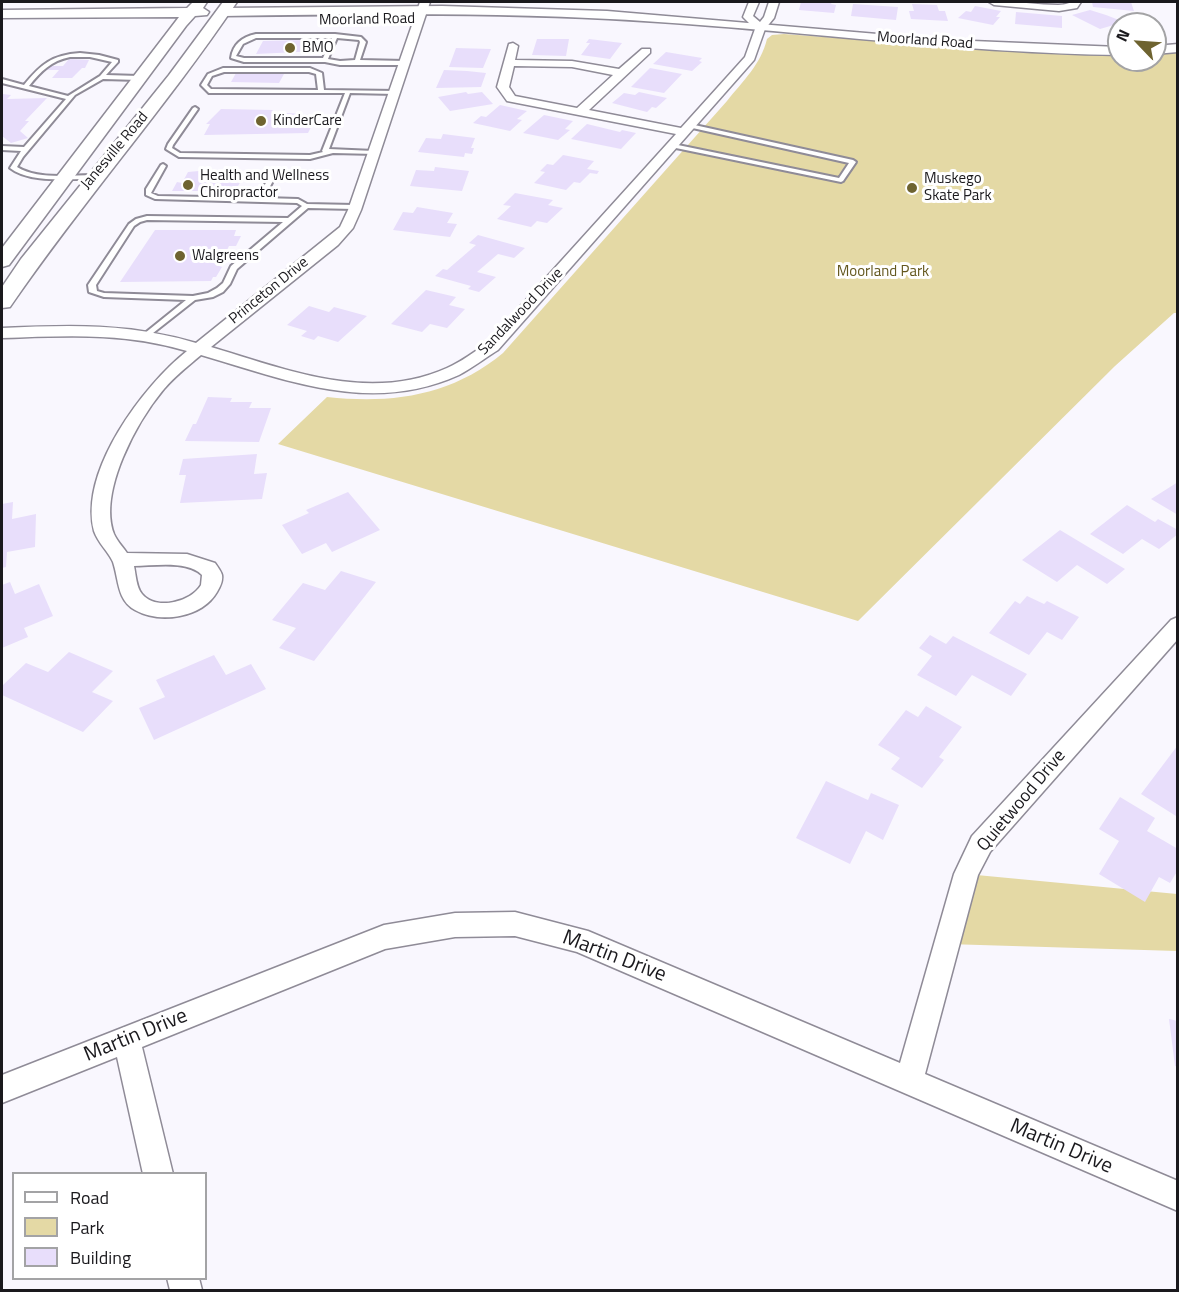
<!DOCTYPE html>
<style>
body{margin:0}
#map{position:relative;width:1179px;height:1292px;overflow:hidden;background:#f9f7fe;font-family:"Titillium Web",sans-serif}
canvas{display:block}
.frame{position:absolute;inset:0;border:3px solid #1a191d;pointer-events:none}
.legend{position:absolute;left:12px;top:1172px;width:195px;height:108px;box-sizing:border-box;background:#fff;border:2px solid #a3a3a5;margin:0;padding:8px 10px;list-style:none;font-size:18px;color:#1a191d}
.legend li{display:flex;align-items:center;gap:12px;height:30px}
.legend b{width:30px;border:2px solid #a3a3a5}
.north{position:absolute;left:1107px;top:12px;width:60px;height:60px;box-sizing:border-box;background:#fff;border:2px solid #a3a3a5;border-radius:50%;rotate:295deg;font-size:16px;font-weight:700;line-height:24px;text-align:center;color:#1a191d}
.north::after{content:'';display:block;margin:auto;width:21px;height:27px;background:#6e6330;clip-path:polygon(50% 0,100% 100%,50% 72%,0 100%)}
</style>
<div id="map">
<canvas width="1179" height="1292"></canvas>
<div class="frame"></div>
<ul class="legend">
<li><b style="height:8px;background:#fff"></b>Road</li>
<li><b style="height:16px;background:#e4d9a5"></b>Park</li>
<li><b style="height:16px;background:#e8defb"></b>Building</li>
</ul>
<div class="north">N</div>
</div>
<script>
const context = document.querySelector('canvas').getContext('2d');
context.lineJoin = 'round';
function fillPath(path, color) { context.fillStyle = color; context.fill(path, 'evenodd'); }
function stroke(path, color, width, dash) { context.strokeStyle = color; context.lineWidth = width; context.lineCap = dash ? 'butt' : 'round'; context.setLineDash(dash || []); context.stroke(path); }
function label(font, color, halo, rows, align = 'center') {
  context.font = font + ' "Titillium Web",sans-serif'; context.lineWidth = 6; context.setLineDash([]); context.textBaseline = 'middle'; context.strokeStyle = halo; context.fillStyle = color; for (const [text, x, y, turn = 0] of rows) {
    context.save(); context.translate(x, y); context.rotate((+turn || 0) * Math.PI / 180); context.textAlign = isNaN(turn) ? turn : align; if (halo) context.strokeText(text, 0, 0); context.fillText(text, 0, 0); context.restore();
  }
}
fillPath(new Path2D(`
 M784,34L1054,54L1119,55V60H1155V54L1177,52V313H1174L1115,366L858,621L278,444L327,397C392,404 451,396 503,353L727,101C743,81 761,64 767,39L772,35Z
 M966,874L1177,894V951L947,944Z`), '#e4d9a5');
fillPath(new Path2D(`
 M801,2H832L831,4L836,5L834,13L799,10Z
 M1092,2H1131L1134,11L1093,7Z
 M853,4L898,7L896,20L851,16Z
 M912,4L937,5L939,11H945L948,21L911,19L909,11H914Z
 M975,6L1001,11L996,17H1000L993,25L958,18L966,11L971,12Z
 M1090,10L1106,15L1124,22L1100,29L1072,15Z
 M1016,12L1062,16V28L1015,24Z
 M537,39H569L566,56L532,55Z
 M589,39L622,43L610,59L581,55L590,43H586Z
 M308,40L307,44H322L319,51L256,54L263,41Z
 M456,48L491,49L483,68L449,67Z
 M666,52L702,58L699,61L702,62L692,71L653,64Z
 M69,59L89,60L85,68H82L72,78H52L59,70H45L48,66H63Z
 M650,68L682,74L664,93L631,87Z
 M444,70L467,71L486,73L481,87L436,88Z
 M236,73L247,74H284L279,83L231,82Z
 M466,92L468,94L482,92L493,104L450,111L438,97Z
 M639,92L667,98L656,108L652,107L647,112L612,103L624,93L635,95Z
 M3,94L11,95L7,99L47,98L25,121H29L20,131L28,138L11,143L2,136Z
 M500,105L527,111L517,119L522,120L510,131L473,123L481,116L486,117Z
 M221,109L273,110L271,112L317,115L308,133L204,135L210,124H206Z
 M544,115L573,121L565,129L570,130L558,140L523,133Z
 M587,124L620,132L622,130L636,133L621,149L571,139Z
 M443,134L475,138L471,148H474L472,154L465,153L464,157L418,152L426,138L441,139Z
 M563,155L594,161L587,169L599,171L597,174L590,173L580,183L574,182L566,190L534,183L545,172L540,171L547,164L553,165Z
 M435,167L469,171L462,191L410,186L416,170L434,171Z
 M199,171L241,173L238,178L242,179L238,186H234L230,191H172L177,182L182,183L188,172Z
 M515,193L553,200L548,205L563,208L547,223L537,221L531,227L497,219L511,206L503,205Z
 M417,207L453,213L447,223L457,224L450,237L393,230L403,212L413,213Z
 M155,230H236L234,236H241L236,246H229L219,266L222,267L216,277H213L211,281L120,282Z
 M478,235L525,248L514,258L498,254L477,272L496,277L479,292L468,289L471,286L435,276L443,269L447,270L476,245L469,243Z
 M426,290L456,297L449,305L465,309L447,328L430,324L422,332L391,324Z
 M309,306L329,312L334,307L367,316L338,342L318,336L314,340L301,336L307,331L287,325Z
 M208,397L232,398L230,402H252L249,408H271L259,442L185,441L193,424H196Z
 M257,454L254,474L267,473L262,499L180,503L186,475H179L183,459Z
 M1178,482V515L1151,499Z
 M348,492L380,530L332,552L326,543L302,554L282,525L309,513L306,510Z
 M13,502L12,519L36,514L35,547L7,552L6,567L2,568V504Z
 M1127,505L1155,522L1158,519L1178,530V534L1159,549L1142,539L1123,554L1090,534Z
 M1060,530L1125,569L1107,584L1077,565L1057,582L1022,560Z
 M341,571L376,582L314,661L279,648L296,628L272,620L303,583L325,590Z
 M10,582L15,594L39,584L53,616L24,628L28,637L2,648V585Z
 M1027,596L1044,604L1047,601L1079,617L1062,640L1047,632L1029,655L989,633L1015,601L1020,604Z
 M930,635L946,644L953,636L1027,674L1011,696L972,675L956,696L917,675L932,656L919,648Z
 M69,652L113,671L92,692L113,701L83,732L2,695V686L26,663L48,672Z
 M214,655L226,675L251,664L266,689L154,740L139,708L165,697L156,680Z
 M926,706L962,727L939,757L944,760L922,788L891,769L900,758L878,745L906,710L918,717Z
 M1178,745V813L1176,816L1141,794Z
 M826,781L868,800L871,793L899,805L883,840L866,831L850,864L796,838Z
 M1120,797L1155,818L1147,831L1178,849V870L1170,883L1159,877L1145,902L1099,874L1119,841L1099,829Z
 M1169,1019L1178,1021V1067L1175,1066Z`), '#e8defb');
const service = new Path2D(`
 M256,34H335L361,37L366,42L360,60L405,61L408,63L405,65H340L325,62H244L231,58C233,44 242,37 256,34ZM256,38H332L323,58H244L236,56L243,44ZM337,38L359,40L360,42L355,60L340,61L328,59Z
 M80,53L99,55L118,60V62L106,75L139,76L142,78L139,80L103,79L75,95L23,157L17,167C38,180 70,175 94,175L97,177L94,179C70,178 30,184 10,168L21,151L2,150V146L24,147L66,99L2,83V79L24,85C41,64 52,55 80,53ZM70,57H90L112,62L100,76L68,96L29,86C41,71 51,61 70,57Z
 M310,68L322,73L324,90L397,91V93L395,94L350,93L329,149L374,151L377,153L376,154L333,153L310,159L179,157L166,149L168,144L193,108L195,107L198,109L173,145L172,148L180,153L310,155L323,152L322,151L345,93H209L201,85L208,74L223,68ZM224,72H309L316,74L318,90L211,89L207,85L212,76Z
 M690,124L853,160L856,162L843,181L841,182L671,147L670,146L673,144L839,178L849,163L688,127L687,126Z
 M163,164L166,166L151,193L158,196L258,198L271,173L274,171L277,173L264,198L298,199L307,204L354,205L357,207L354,209L308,208L237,269L230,284L223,292L213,297L195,300L148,337H145V333L186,300L104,297L89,292L88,285L129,224L136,219L147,216L288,218L302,206L297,203L155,199L146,195V189L161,165ZM147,220L283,222L231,266L223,283L217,288L208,293L193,296L104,293L97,291L96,285L134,226L140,222Z`);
const minor = new Path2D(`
 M420,2H430L361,210L353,228L338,245L211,347C288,370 369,403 447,368C461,362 474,352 486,344L676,134L507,101L497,87L509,44L513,43L518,46L515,60L572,61L619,69L642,49H650V53L589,110L681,128L745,57L755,29L743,17L749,2H759L753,16L760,22L764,17L769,2H779L774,18L765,29L754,60L498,350C485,358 472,368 459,375C371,415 287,380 201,355C188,366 175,376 164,389C137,421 98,492 114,534C117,541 123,547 127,553L187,554L215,563C217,566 221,571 222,575C223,581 220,587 217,592C202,618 160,624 135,610C117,600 119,580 113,562C108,551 98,543 94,531C79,471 143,386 187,351C123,332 67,336 2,338V328C71,325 129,323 196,343L340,227L348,210ZM514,66L572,67L613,75L577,108L515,96L509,87ZM134,566C154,566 187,560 202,575L201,585C191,602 156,611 142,594C136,587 136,575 134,566Z
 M989,2C1012,0 1035,5 1058,5C1067,5 1072,1 1081,2L1077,8L1059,11L994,5Z
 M1178,617V639L990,852L978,875L925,1074L1178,1181V1211L577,952L515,936L455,937L385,949L142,1047L173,1174H143L117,1057L2,1103V1075L384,925L455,913L515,912L588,931L900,1063L954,874L972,836L1171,620Z
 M167,1278H199L202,1290H170Z`);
const tertiary = new Path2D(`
 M442,6L607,11L948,40L1119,47V55C964,53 812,32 658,22C513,12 368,14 223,16L216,12L223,8Z
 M1178,44V52L1155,54V46Z`);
const secondary = new Path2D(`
 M193,2H207L203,8L209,12L207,15L195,16L186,26L9,265L2,267V248L179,17L2,18V10L187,8Z
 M223,2H237C166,107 82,202 10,307L2,308V287L21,259L169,75Z`);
stroke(service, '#8f8b97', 4);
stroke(minor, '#8f8b97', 3);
stroke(tertiary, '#8f8b97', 3);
stroke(secondary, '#8f8b97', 3);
fillPath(service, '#fff');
fillPath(minor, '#fff');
fillPath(tertiary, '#fff');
fillPath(secondary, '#fff');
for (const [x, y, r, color] of [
 [290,48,6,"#6e6330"],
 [261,121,6,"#6e6330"],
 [188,185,6,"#6e6330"],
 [912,188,6,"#6e6330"],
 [180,256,6,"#6e6330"]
]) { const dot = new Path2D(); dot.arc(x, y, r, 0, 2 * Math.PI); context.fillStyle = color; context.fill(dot); stroke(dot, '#fff', 2); }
label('15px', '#1a191d', '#fff', [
 ["Moorland Road",367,20,-1],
 ["Moorland Road",925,41,4],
 ["Janesville Road",115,151,-50],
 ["Princeton Drive",269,291,-39],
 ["Sandalwood Drive",521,312,-46]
]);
label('15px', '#1a191d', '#fff', [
 ["BMO",302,48],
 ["KinderCare",273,121],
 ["Health and Wellness",200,176],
 ["Chiropractor",200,193],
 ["Muskego",924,179],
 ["Skate Park",924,196],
 ["Walgreens",192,256]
], 'left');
label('15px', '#63571e', '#fff', [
 ["Moorland Park",883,272]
]);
label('18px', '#1a191d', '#fff', [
 ["Quietwood Drive",1022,801,-50]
]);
label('21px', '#1a191d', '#fff', [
 ["Martin Drive",614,957,21],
 ["Martin Drive",136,1036,-22],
 ["Martin Drive",1061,1147,23]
]);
</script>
